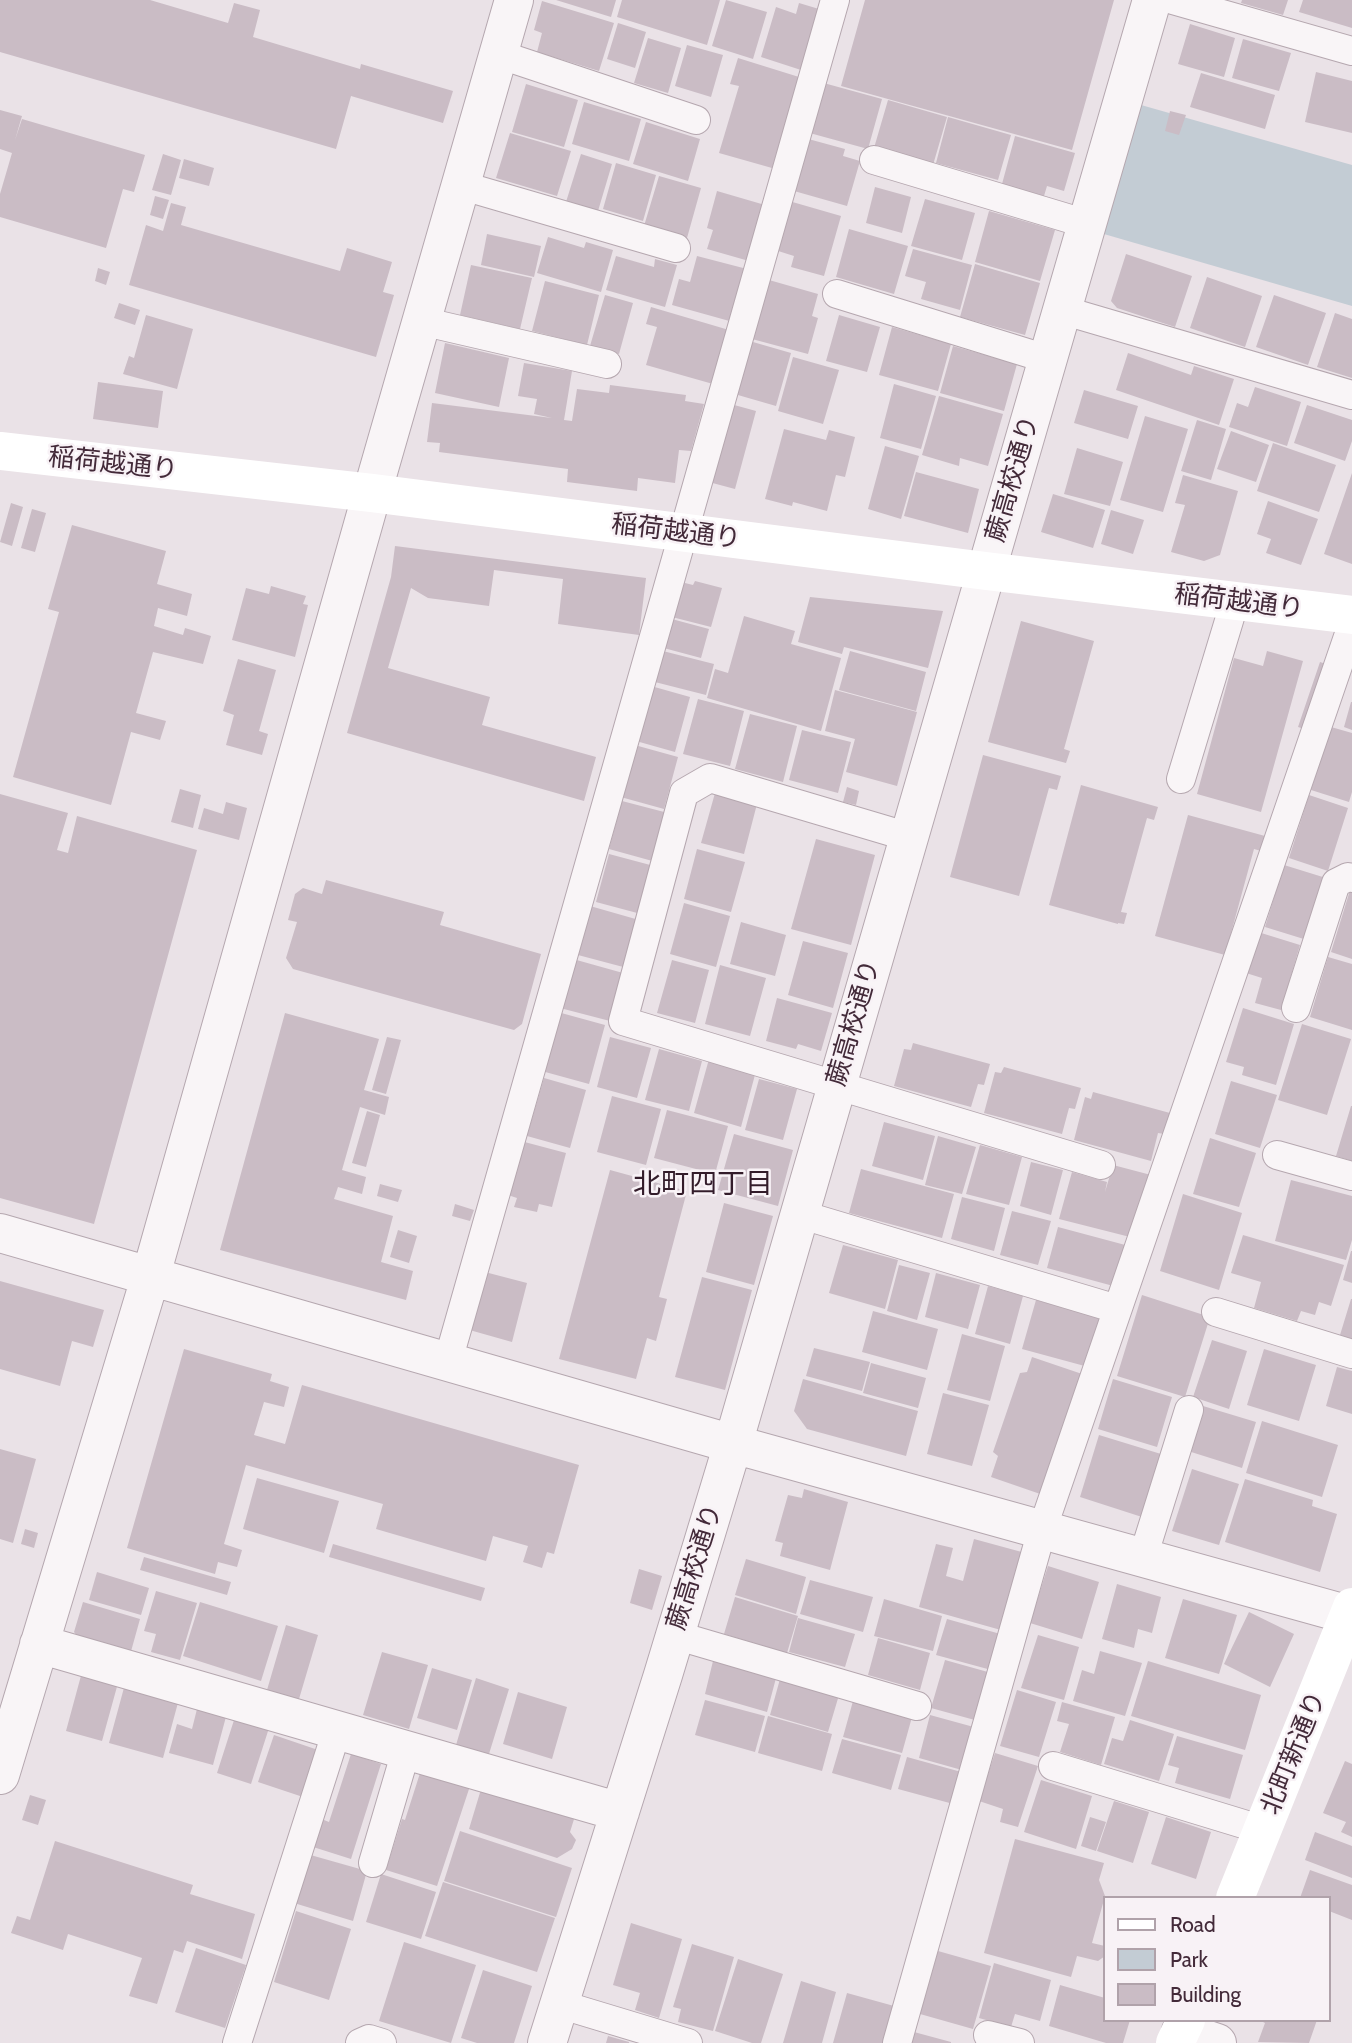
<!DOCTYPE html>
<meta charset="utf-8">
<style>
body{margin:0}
#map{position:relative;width:1352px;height:2043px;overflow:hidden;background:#eae2e7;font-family:Cabin,sans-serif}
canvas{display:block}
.legend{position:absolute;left:1103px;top:1896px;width:228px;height:126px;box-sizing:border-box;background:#f8f2f6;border:2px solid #b0a2aa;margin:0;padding:9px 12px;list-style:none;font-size:21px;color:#432a39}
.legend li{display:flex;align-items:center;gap:14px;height:35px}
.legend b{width:35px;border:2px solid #b0a2aa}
</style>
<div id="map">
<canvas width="1352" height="2043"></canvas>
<ul class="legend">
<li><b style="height:9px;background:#fff"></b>Road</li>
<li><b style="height:19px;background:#c3ccd4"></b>Park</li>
<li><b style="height:19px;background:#cabcc5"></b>Building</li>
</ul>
</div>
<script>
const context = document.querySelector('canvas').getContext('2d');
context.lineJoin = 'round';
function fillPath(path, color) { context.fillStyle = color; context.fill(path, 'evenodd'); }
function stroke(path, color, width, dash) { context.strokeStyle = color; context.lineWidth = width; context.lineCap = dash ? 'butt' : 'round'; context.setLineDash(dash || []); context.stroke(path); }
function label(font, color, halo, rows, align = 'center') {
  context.font = font + ' Cabin,"Noto Sans JP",sans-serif'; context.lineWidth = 5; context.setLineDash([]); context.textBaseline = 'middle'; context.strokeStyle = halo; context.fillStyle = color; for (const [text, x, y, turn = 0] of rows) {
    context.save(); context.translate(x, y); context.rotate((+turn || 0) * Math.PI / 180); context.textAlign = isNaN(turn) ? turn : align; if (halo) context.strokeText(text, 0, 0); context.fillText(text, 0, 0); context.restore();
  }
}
fillPath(new Path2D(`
 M1134,103L1352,165V306L1097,232Z`), '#c3ccd4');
fillPath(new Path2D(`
 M0,0H150L228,23L234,3L260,10L253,37L360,69L361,64L453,91L443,123L351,96L336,149L0,52Z
 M556,0H616L611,17Z
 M622,0H720L707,45L617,17Z
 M726,0L767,12L753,59L712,46Z
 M865,0H1114L1072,150L841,86Z
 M1242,0H1288L1283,15L1241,3Z
 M1303,0H1352V28L1299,12Z
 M542,1L614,23L599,71L537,52L542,33L534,30Z
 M799,3L819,9L801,70L761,57L776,7L796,14Z
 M618,23L646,32L635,68L607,59Z
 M1190,24L1235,38L1224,77L1178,64Z
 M648,38L681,48L668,93L634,83Z
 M1243,39L1291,53L1279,91L1232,78Z
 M687,45L723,55L711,97L675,86Z
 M738,58L799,77L772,168L719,153L739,86L730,84Z
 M1316,72L1352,81V133L1305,122Z
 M1201,73L1275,95L1265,129L1190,107Z
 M820,82L882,99L868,149L806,132Z
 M526,84L578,100L564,147L512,132Z
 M888,100L947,117L933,165L874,148Z
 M584,102L641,119L629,161L572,144Z
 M0,110L22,116L15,140L22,119L145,155L134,192L123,189L106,248L0,217V194L12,153L0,149Z
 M1170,111L1186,115L1179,135L1165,131Z
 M948,117L1011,135L998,180L936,163Z
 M646,122L700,139L688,181L633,164Z
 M510,133L571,151L557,196L496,178Z
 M1015,136L1075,153L1064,191L1047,186L1044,196L1002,184Z
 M801,137L845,149L843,156L860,161L847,206L787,189Z
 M163,154L181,160L171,195L152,190Z
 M581,154L612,164L598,211L566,202Z
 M184,159L214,168L209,186L179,178Z
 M616,163L656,175L643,221L603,209Z
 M659,176L701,188L687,238L644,226Z
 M875,187L911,197L902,233L866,223Z
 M717,191L765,205L749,261L707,249L713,230L707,228Z
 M155,196L169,200L163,219L150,215Z
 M925,199L975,213L962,260L911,246Z
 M789,201L841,216L824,276L791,267L794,256L775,250Z
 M171,203L186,207L181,225L340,271L347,248L392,262L383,292L394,295L376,357L129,285L146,225L163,231Z
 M989,211L1055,230L1040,281L975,262Z
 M849,229L908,246L894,294L836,277Z
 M487,234L541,246L534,277L481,265Z
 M548,237L584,248L586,242L613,250L601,292L537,273Z
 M913,249L972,265L960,310L921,299L926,282L905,276Z
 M1126,254L1192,276L1175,327L1117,308L1111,301Z
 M616,256L654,267L655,259L677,265L665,307L606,290Z
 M697,256L747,269L733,322L672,305L679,279L690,282Z
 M975,264L1040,283L1025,335L960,317Z
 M471,265L532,278L520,329L460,315Z
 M98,268L110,272L106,285L95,281Z
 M1207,277L1262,296L1245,347L1190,328Z
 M769,280L818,294L812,316L818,318L808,354L752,339Z
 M545,281L599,295L587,345L532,331Z
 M605,295L633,303L619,354L590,346Z
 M1274,295L1326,313L1308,365L1256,347Z
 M119,303L140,310L135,325L114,318Z
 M651,307L729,330L713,384L646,365L657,327L646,324Z
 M1335,313L1352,319V378L1317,367Z
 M146,315L193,329L177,389L123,374L129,356L134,358Z
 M839,315L880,327L867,372L826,361Z
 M892,327L951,344L938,391L879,375Z
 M746,340L791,353L776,406L731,393Z
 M445,343L509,358L499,407L435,393Z
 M953,346L1017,364L1004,411L940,393Z
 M1128,353L1191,375L1194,366L1234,379L1219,425L1116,390Z
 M793,357L839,370L823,424L778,411Z
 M524,363L572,371L564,420L572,421L577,389L609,393L610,385L686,395L685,401L704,404L691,451L679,450L675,483L638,478L637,491L567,482L568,469L439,452L440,443L427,442L432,403L552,418L534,414L537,399L518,396Z
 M98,382L163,391L158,428L93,419Z
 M894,384L936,396L921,449L880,438Z
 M1255,387L1301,402L1287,446L1229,427L1237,403L1248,407Z
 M1084,390L1138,406L1128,439L1074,423Z
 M939,396L1003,414L988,466L960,458L959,466L922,455Z
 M727,403L756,411L735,489L705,481Z
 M1307,405L1352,420V441L1345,461L1294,443Z
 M1145,416L1188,429L1163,512L1120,500Z
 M1197,420L1226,429L1211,480L1181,471Z
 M784,429L826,440L829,430L855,437L845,477L836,475L827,511L793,502L792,506L765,499Z
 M1231,431L1269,445L1256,482L1217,469Z
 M1273,443L1336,465L1319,512L1257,491Z
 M885,446L919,456L901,519L868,509Z
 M1077,448L1123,462L1110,506L1064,494Z
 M916,472L979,489L968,533L904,516Z
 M1352,473V564L1324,554Z
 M1183,475L1238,491L1220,555L1204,561L1171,552L1185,505L1175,503Z
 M1053,494L1105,510L1093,548L1041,532Z
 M1268,501L1318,519L1301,565L1266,553L1271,539L1257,534Z
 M11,503L23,507L12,546L0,542Z
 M32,509L46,513L35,552L21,548Z
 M1111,510L1144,520L1133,554L1101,544Z
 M72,525L166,551L157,584L192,594L187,616L158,608L154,626L183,635L185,628L211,636L203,664L153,652L136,713L166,721L160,740L131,732L111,805L13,777L59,612L48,609Z
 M395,546L646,578L639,635L558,624L563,579L494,570L489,606L428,598L411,588L388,668L490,697L482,725L596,757L584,801L347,733L391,577Z
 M677,581L693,585L695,581L722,588L711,627L668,616Z
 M271,586L306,596L303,604L308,605L295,657L232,640L246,588L269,594Z
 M810,597L943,611L928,668L844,647L842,654L798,642Z
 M744,616L795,631L791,644L841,658L821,731L707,698L715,669L728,673Z
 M668,618L709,629L701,658L660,647Z
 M1021,621L1094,641L1064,749L1070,751L1066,763L988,742Z
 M655,649L714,664L706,695L647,680Z
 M850,651L926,672L916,711L839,690Z
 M1267,651L1303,661L1261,812L1197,794L1234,658L1263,666Z
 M238,659L276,670L259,731L268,734L262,755L226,745L234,715L223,711Z
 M1320,662L1332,666L1311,731L1298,727Z
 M651,686L690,697L675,752L636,741Z
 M835,690L917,712L897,786L846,772L855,739L825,731Z
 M698,699L744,711L730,766L683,754Z
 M1351,702H1352V730L1344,727Z
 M750,714L797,726L783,782L735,769Z
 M1331,727L1352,733V792L1349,802L1311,790Z
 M802,730L851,742L838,793L789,780Z
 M631,744L678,757L664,809L617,796Z
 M983,755L1061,776L1057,790L1049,788L1019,896L950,877Z
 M1081,785L1158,807L1154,820L1147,818L1121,912L1127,913L1124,924L1118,923V924L1049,905Z
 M847,787L859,791L856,805L843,802Z
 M180,789L201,795L193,828L171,822Z
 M715,793L757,804L744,854L701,843Z
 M0,794L68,813L57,850L68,853L77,816L197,850L94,1224L0,1198Z
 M1309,795L1348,808L1328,871L1289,858Z
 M622,801L668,813L656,862L609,849Z
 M226,802L247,808L239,840L198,829L204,808L223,814Z
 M1188,815L1265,836L1261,851L1254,849L1225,955L1155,936Z
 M816,839L875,855L851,945L791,929Z
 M697,849L745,862L731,912L684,899Z
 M609,854L654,866L641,914L596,902Z
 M1284,865L1326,878L1307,940L1265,927Z
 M326,880L444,912L440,925L541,954L522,1024L514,1030L293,969L286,958L297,922L288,920L295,894L303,888L322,894Z
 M1351,887H1352V959L1331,952Z
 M684,903L730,916L716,967L670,954Z
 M590,906L639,920L627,968L578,955Z
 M741,922L786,935L775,976L730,964Z
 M1258,932L1300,945L1281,1010L1255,1003L1262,978L1246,973Z
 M803,941L848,953L833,1008L788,995Z
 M1328,957L1352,964V1030L1310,1017Z
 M573,959L623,973L610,1021L560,1008Z
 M672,960L709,970L695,1023L657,1013Z
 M720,965L766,978L750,1036L705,1024Z
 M777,998L832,1013L821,1051L798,1044L796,1049L766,1041Z
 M1243,1008L1294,1024L1276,1085L1242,1075L1244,1067L1226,1062Z
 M554,1011L605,1025L589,1084L538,1070Z
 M285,1013L379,1039L364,1090L389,1097L385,1115L360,1107L342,1170L366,1177L362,1194L338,1187L334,1199L393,1216L381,1262L413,1271L406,1300L220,1250Z
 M1302,1024L1351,1039L1327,1115L1278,1100Z
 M387,1037L401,1040L386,1094L372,1090Z
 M610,1037L651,1048L637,1098L597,1087Z
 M913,1043L990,1064L984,1085L978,1084L971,1107L894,1086L904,1049L911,1050Z
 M659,1049L702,1061L689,1111L645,1100Z
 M709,1059L756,1071L741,1127L694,1113Z
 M1004,1067L1081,1088L1075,1109L1069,1108L1062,1134L984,1113L995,1072L1001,1073Z
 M544,1078L586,1090L570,1148L527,1136Z
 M759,1079L797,1089L783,1140L745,1130Z
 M1231,1081L1277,1095L1260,1148L1215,1134Z
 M1093,1092L1170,1113L1164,1134L1158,1133L1151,1161L1074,1140L1085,1097L1091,1099Z
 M612,1096L661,1109L646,1165L597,1152Z
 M1351,1106H1352V1161L1336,1156Z
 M667,1110L728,1126L715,1174L654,1158Z
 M367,1111L380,1115L366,1167L352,1163Z
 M884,1122L935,1136L923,1180L872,1166Z
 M734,1134L793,1150L778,1206L718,1190Z
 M938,1136L976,1147L962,1194L925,1185Z
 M1210,1138L1256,1153L1239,1207L1193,1194Z
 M517,1140L566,1153L552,1207L539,1204L537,1212L514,1207L517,1198L502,1193Z
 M980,1145L1022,1157L1009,1205L966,1194Z
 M1031,1162L1063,1170L1051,1215L1020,1206Z
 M1113,1165L1151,1175L1134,1238L1059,1219L1072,1172L1107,1182L1105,1192Z
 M861,1169L954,1194L942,1238L849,1213Z
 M610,1170L687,1191L659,1297L667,1299L656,1341L647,1338L636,1379L559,1359Z
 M1291,1180L1352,1196V1240L1346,1260L1275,1241Z
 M380,1184L402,1190L398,1202L377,1196Z
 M1183,1194L1242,1213L1219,1290L1160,1271Z
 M962,1197L1005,1208L994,1251L951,1239Z
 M724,1203L773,1216L754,1285L706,1272Z
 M455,1204L474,1210L470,1221L452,1216Z
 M1012,1211L1051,1221L1038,1265L1000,1255Z
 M1058,1227L1129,1246L1117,1287L1047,1268Z
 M398,1230L417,1236L409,1263L390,1257Z
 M1243,1235L1344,1265L1331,1306L1319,1302L1315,1315L1301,1311L1297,1321L1254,1308L1261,1282L1231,1273Z
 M843,1245L898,1260L885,1309L829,1293Z
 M1351,1251H1352V1283L1343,1280Z
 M899,1265L930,1273L917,1320L887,1311Z
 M481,1271L527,1283L512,1342L466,1329Z
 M936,1273L980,1285L968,1329L925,1317Z
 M702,1277L752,1290L725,1390L675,1377Z
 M0,1281L104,1310L93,1347L72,1341L60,1386L0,1369Z
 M988,1286L1023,1296L1010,1344L975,1334Z
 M1142,1295L1210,1317L1185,1397L1117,1376Z
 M1351,1299H1352V1339L1340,1335Z
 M1036,1300L1105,1319L1092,1368L1022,1349Z
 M873,1311L938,1329L927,1370L862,1352Z
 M962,1334L1005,1346L990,1401L947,1390Z
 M1212,1340L1247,1351L1229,1409L1193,1397Z
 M814,1348L870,1362L862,1391L806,1376Z
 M184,1349L272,1374L270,1381L289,1387L284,1407L264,1402L254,1435L285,1444L302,1385L579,1465L554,1554L547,1552L542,1568L523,1562L528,1546L493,1536L486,1561L376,1529L383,1504L246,1465L224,1544L242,1550L237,1567L218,1562L215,1574L127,1548Z
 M1264,1349L1316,1365L1299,1421L1247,1405Z
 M1032,1357L1088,1376L1046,1496L991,1477L998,1456L993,1452L1020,1373L1027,1372Z
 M871,1363L926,1378L918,1408L863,1393Z
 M1337,1367L1352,1371V1414L1326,1406Z
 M803,1379L918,1411L906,1456L807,1429L794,1411Z
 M1113,1379L1172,1397L1157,1447L1098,1429Z
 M943,1393L989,1405L972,1466L927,1454Z
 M1203,1406L1256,1422L1242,1468L1188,1451Z
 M1262,1421L1338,1445L1322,1497L1246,1473Z
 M1099,1435L1161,1454L1142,1517L1080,1497Z
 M0,1449L36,1459L13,1543L0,1539Z
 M1192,1469L1239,1484L1219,1545L1172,1531Z
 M257,1478L339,1501L324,1553L243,1529Z
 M1245,1479L1313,1500L1312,1506L1337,1514L1320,1572L1225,1542Z
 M804,1489L848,1502L830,1570L780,1556L783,1543L775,1541L788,1495L802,1498Z
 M25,1529L38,1533L34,1548L21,1544Z
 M974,1539L1029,1554L1008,1632L919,1607L936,1544L953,1548L946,1576L963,1581Z
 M333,1544L485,1588L481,1601L329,1557Z
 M144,1557L231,1582L227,1595L140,1570Z
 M746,1559L806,1577L796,1614L735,1595Z
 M1048,1566L1099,1582L1082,1639L1030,1623Z
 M639,1569L662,1576L652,1610L630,1603Z
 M97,1572L149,1588L141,1615L89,1600Z
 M810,1580L873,1597L863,1632L800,1614Z
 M1117,1584L1161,1597L1152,1633L1138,1629L1134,1648L1102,1639Z
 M156,1591L197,1603L180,1660L151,1652L156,1634L144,1631Z
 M735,1597L798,1616L787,1653L724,1634Z
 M884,1599L942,1616L933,1651L874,1636Z
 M1183,1599L1237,1615L1219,1674L1165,1658Z
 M83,1602L140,1619L130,1655L80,1640L74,1632Z
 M200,1602L278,1626L261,1681L183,1656Z
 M1249,1612L1294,1634L1270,1687L1224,1664Z
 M798,1618L855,1634L845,1667L789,1652Z
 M947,1619L1004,1635L995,1671L936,1655Z
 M286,1625L318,1635L299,1699L267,1690Z
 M1038,1635L1079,1647L1064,1700L1021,1688Z
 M878,1638L930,1653L920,1690L868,1675Z
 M1100,1651L1142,1663L1125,1716L1073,1701L1082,1670L1094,1674Z
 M382,1652L428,1665L409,1729L363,1715Z
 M945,1660L995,1674L982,1722L931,1708Z
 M713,1661L776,1678L767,1712L705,1694Z
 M1148,1661L1261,1695L1245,1750L1131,1716Z
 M432,1668L472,1680L457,1730L417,1718Z
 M82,1672L118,1683L102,1741L66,1731Z
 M476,1678L509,1689L489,1754L456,1745Z
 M780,1679L839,1695L828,1732L770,1715Z
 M125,1684L179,1699L163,1758L109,1743Z
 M1017,1690L1056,1702L1039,1757L1000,1746Z
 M518,1692L567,1707L552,1759L503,1744Z
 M705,1700L765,1716L755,1752L695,1735Z
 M853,1701L912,1717L902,1753L843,1737Z
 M1062,1702L1115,1717L1101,1765L1060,1752L1069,1724L1057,1721Z
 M198,1705L227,1713L213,1765L169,1753L177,1724L192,1729Z
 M930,1715L981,1729L969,1772L919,1758Z
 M768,1716L832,1734L822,1771L758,1753Z
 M235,1717L269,1728L251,1784L217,1773Z
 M1130,1720L1174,1734L1159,1781L1104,1764L1112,1738L1123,1741Z
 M274,1735L321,1751L306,1798L258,1782Z
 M1177,1736L1243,1755L1230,1799L1175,1783L1179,1768L1168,1765Z
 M842,1739L901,1755L891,1790L832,1773Z
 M995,1753L1038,1766L1018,1827L1000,1822L1003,1809L979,1801Z
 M351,1754L381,1764L351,1859L310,1846L319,1818L329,1822Z
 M907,1757L965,1773L957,1805L898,1789Z
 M1345,1761L1352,1764V1837L1341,1832L1346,1822L1323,1813Z
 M421,1770L470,1786L437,1886L386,1870L402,1819L405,1820Z
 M1041,1780L1092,1796L1076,1849L1024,1832Z
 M482,1786L575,1816L570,1832L576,1840L572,1849L557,1858L469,1829Z
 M30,1795L46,1800L38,1825L22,1820Z
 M1114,1801L1149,1812L1133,1863L1097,1851Z
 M1090,1817L1106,1822L1096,1851L1081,1846Z
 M1166,1817L1211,1832L1196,1879L1151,1864Z
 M460,1831L572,1868L556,1917L444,1881Z
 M1315,1832L1352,1846V1878L1305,1860Z
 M1015,1839L1104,1863L1099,1880L1105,1896L1092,1943L1105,1946V1956L1098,1961L1077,1956L1071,1977L984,1953Z
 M55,1841L193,1885L190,1894L255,1914L242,1959L187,1941L183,1953L174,1950L157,2004L129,1996L142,1958L68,1934L63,1950L11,1933L17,1916L30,1920Z
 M307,1854L367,1871L353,1921L294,1903Z
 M1310,1870L1352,1885V1920L1329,1911V1898H1300Z
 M381,1874L436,1892L421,1939L366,1922Z
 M443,1882L555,1918L537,1972L425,1936Z
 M296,1911L351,1929L329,2000L274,1982Z
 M631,1923L682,1939L659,2018L635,2010L640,1993L613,1985Z
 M404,1942L476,1965L451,2043L379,2021Z
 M692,1944L734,1957L713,2031L678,2022L681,2009L673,2007Z
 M196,1948L246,1965L225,2028L175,2012Z
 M938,1951L991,1966L973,2029L920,2014Z
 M738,1959L783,1974L761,2043H752L715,2031Z
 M994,1963L1051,1980L1040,2021L1015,2014L1011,2027L979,2018Z
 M483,1970L532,1986L514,2043H477L461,2038Z
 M801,1981L836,1992L822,2043H783Z
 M1060,1985L1105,1998V2020H1130L1123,2043H1106L1049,2026Z
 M847,1993L894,2006L884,2043H833Z
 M1259,2020H1317L1309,2043L1258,2042L1265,2023Z
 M914,2032L951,2042V2043H911Z
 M608,2036L629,2042V2043H606Z`), '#cabcc5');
const lane = new Path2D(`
 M1173,0L1352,51
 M498,54L696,120
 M874,160L1087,224
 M460,185L676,248
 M837,294L1047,359
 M1062,310L1352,395
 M421,321L607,364
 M1181,779L1235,601
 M909,837L710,778L684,793L623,1021L1101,1165
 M1296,1008L1336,883L1348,877L1352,878
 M1277,1155L1352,1176
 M799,1214L1117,1309
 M1216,1312L1352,1354
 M448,1361L835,0
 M1143,1557L1189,1410
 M675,1635L917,1706
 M1053,1766L1263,1830
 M373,1863L406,1751
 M559,2004L688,2043
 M988,2035L1020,2043
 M237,2043L337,1730
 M360,2043L369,2039L382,2043
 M897,2043L1042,1530L1352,625`);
const street = new Path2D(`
 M0,1233L733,1444L1349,1615
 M39,1644L620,1812
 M0,1775L151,1275L372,493L514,0
 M1181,2031L1217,2043
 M547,2043L663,1675L733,1444L1152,0`);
stroke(lane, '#b5a7af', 30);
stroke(street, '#b5a7af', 40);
stroke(lane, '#f9f5f7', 28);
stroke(street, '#f9f5f7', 38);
stroke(new Path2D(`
 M0,451L372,493L986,571L1352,615
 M1235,1898L1352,1607
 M1175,2043L1186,2020`), '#fff', 38);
label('26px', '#432a39', '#f8f2f6', [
 ["稲荷越通り",113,464,6],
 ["蕨高校通り",1013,479,-74],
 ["稲荷越通り",676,532,7],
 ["稲荷越通り",1239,602,7],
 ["蕨高校通り",854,1023,-74],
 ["蕨高校通り",695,1567,-73],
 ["北町新通り",1294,1753,-68]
]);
label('28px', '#331c2a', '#f8f2f6', [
 ["北町四丁目",703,1185]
]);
</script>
